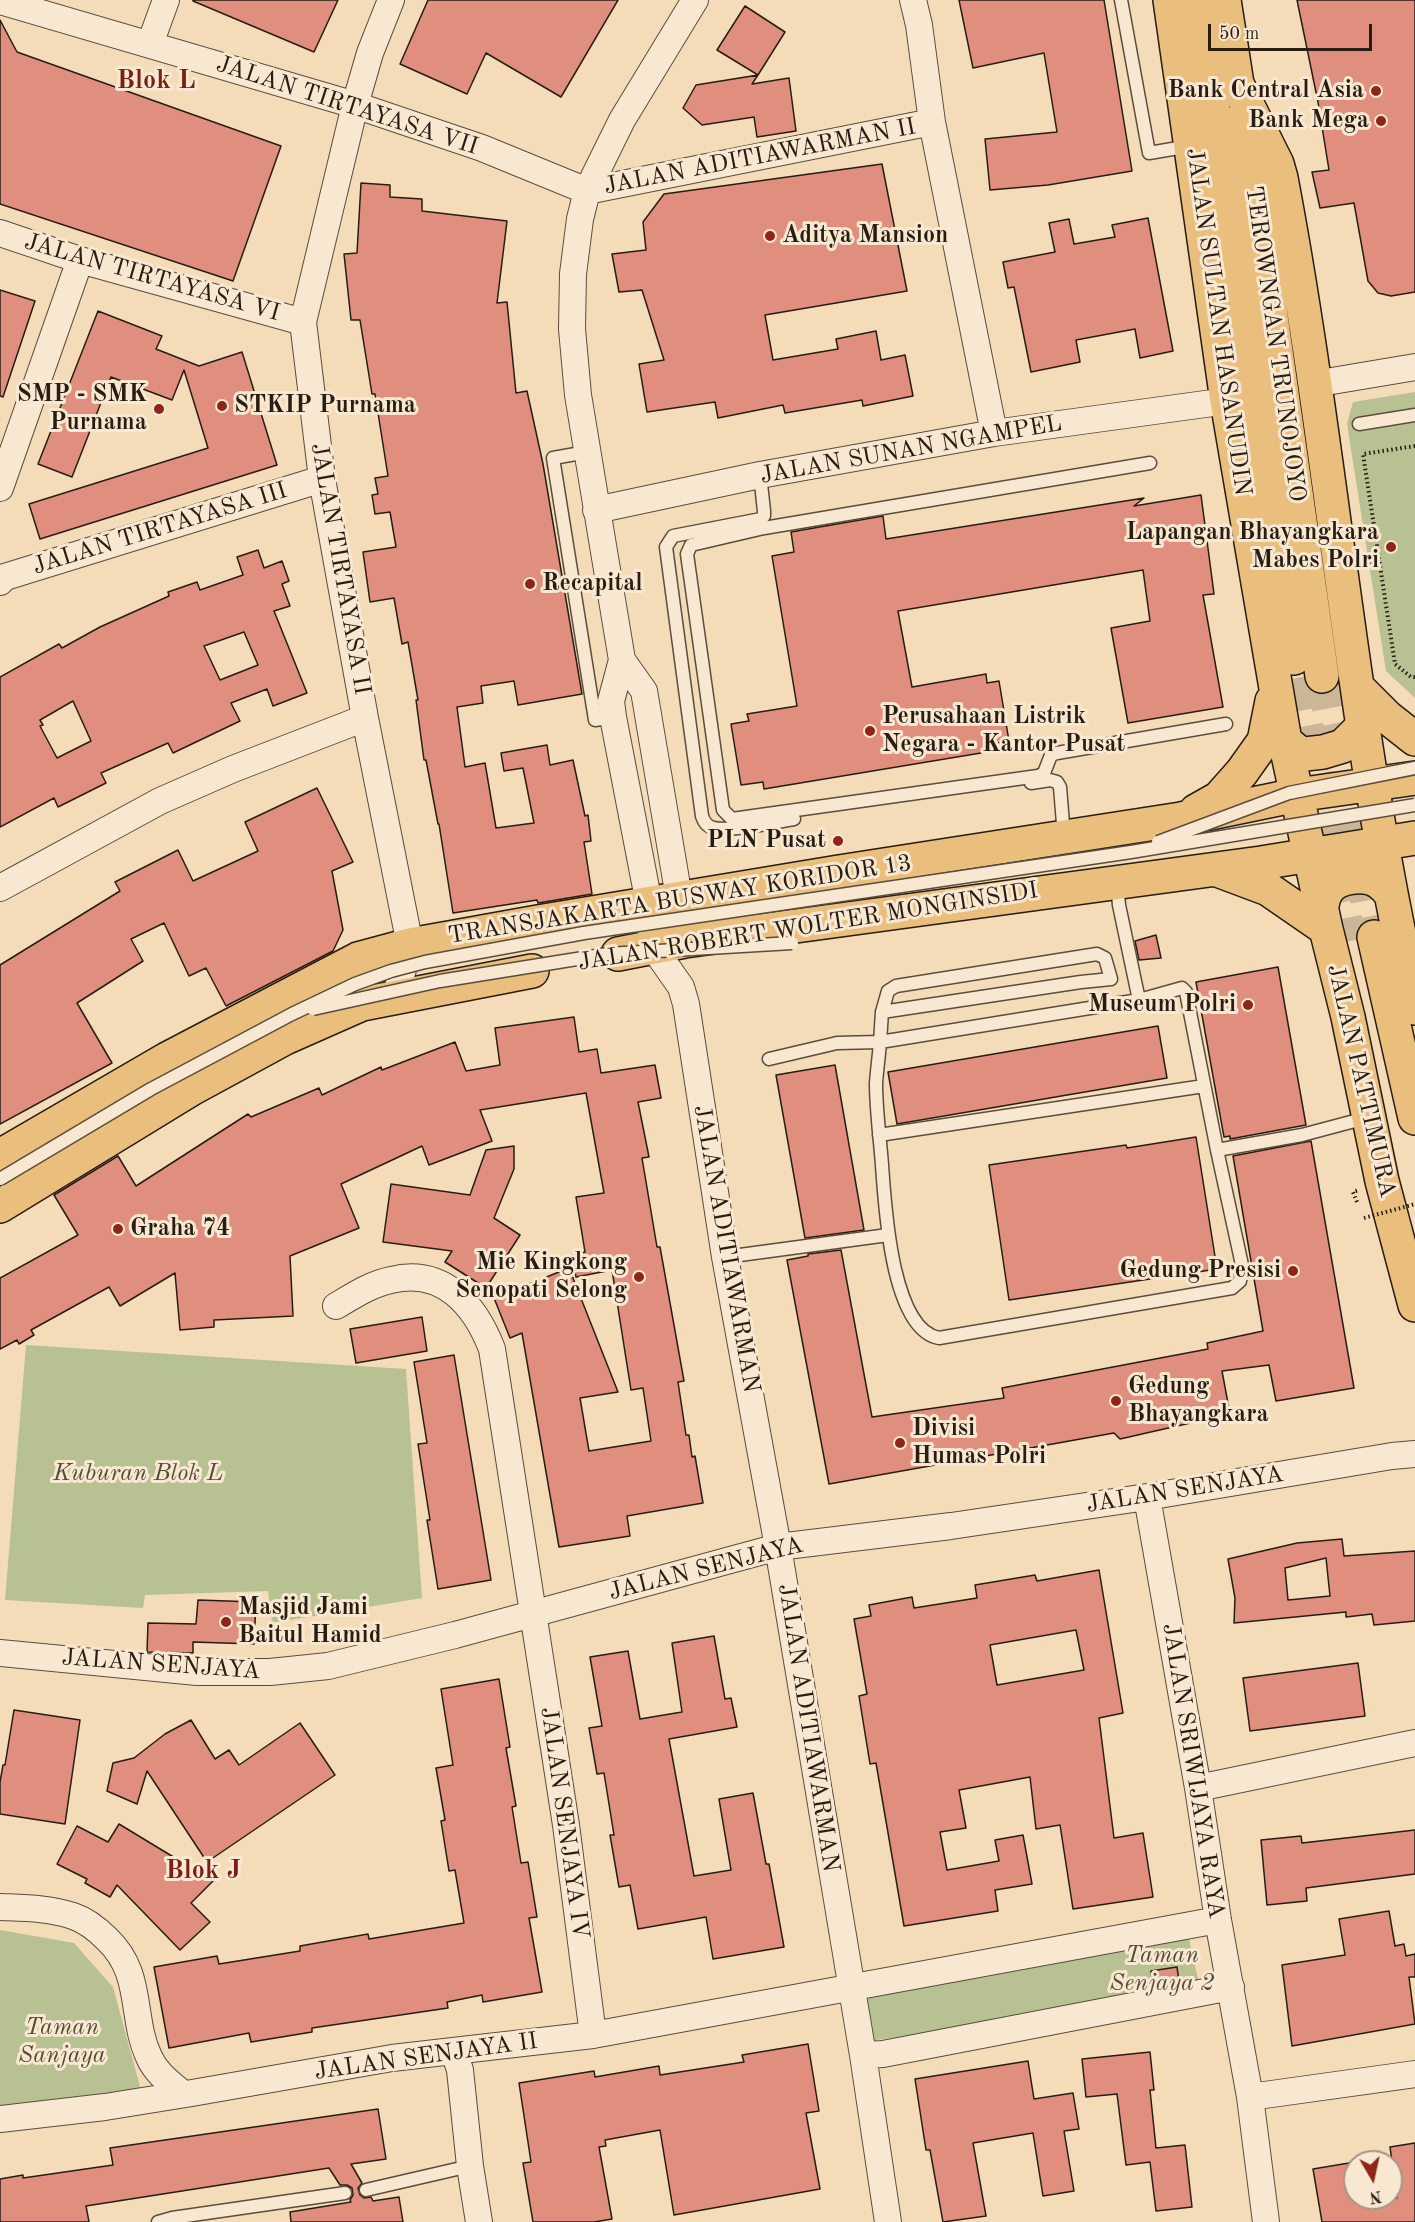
<!DOCTYPE html>
<style>
body{margin:0}
#map{position:relative;width:1415px;height:2222px;overflow:hidden;background:#f5dcb9;font-family:"Old Standard TT",serif}
canvas{display:block}
.north{position:absolute;left:1343px;top:2150px;width:60px;height:60px;box-sizing:border-box;background:#f8e8d2;border:2px solid #a49785;border-radius:50%;rotate:171deg;font-size:16px;font-weight:700;line-height:24px;text-align:center;color:#271d12}
.north::after{content:'';display:block;margin:auto;width:21px;height:27px;background:#8f2418;clip-path:polygon(50% 0,100% 100%,50% 72%,0 100%)}
.scale{position:absolute;left:1208px;top:24px;width:164px;height:27px;box-sizing:border-box;border:3px solid #271d12;border-top:0;padding-left:8px;font-size:18px;line-height:21px;white-space:nowrap;color:#271d12;-webkit-text-stroke:4px #f8e8d2;paint-order:stroke}
</style>
<div id="map">
<canvas width="1415" height="2222"></canvas>
<div class="north">N</div>
<div class="scale">50 m</div>
</div>
<script>
const context = document.querySelector('canvas').getContext('2d');
context.lineJoin = 'round';
function fillPath(path, color) { context.fillStyle = color; context.fill(path, 'evenodd'); }
function stroke(path, color, width, dash) { context.strokeStyle = color; context.lineWidth = width; context.lineCap = dash ? 'butt' : 'round'; context.setLineDash(dash || []); context.stroke(path); }
function label(font, color, halo, rows, align = 'center') {
  context.font = font + ' "Old Standard TT",serif'; context.lineWidth = 6; context.setLineDash([]); context.textBaseline = 'middle'; context.strokeStyle = halo; context.fillStyle = color; for (const [text, x, y, turn = 0] of rows) {
    context.save(); context.translate(x, y); context.rotate((+turn || 0) * Math.PI / 180); context.textAlign = isNaN(turn) ? turn : align; if (halo) context.strokeText(text, 0, 0); context.fillText(text, 0, 0); context.restore();
  }
}
fillPath(new Path2D(`
 M1415,392V698L1386,671L1347,424L1353,402Z
 M26,1345L406,1369L422,1598L272,1623L268,1591L145,1595L143,1608L5,1600Z
 M0,1930L74,1943L113,1987L142,2094L0,2113Z
 M1189,1939L1201,1992L863,2042L858,1992Z`), '#b8c191');
const building = new Path2D(`
 M338,0L314,52L193,1V0Z
 M428,0H618L561,97L486,53L467,94L400,64Z
 M959,0H1104L1132,171L1048,185L990,190L985,139L1057,132L1044,53L973,68Z
 M1297,0H1415V292L1391,296L1378,293L1368,281L1354,203L1320,208L1312,172L1329,170L1318,102Z
 M745,6L785,32L758,75L717,50Z
 M0,20L17,52L281,146L233,281L0,204Z
 M758,75L752,84L789,78L796,131L757,137L754,117L702,125L683,108L696,85Z
 M882,164L907,291L765,315L773,360L838,349L836,339L876,331L881,360L905,355L913,396L863,406L862,400L785,413L783,405L718,418L715,402L647,412L639,364L664,360L642,290L619,292L612,254L646,250L643,222L664,194Z
 M361,183L390,185V197L422,199V211L507,221L497,303L507,302L516,393L527,391L543,464L582,694L518,705L514,681L481,686L483,703L457,707L465,767L485,763L496,828L534,823L523,768L504,771L501,753L547,745L550,765L573,760L585,816L588,815L591,841L584,842L592,894L538,903L537,900L453,913L439,824H438L426,760H424L416,700H418L408,642L402,644L394,598L370,602L363,552L396,547L390,512L375,514L372,495L378,494L375,478L388,476L375,394H372L360,320H351L344,254L357,253Z
 M1148,218L1173,351L1140,358L1135,329L1076,340L1080,362L1031,372L1014,287L1008,288L1003,262L1055,252L1049,223L1069,219L1074,244L1115,237L1112,225Z
 M0,290L35,301L3,397L0,396Z
 M98,311L162,336L156,349L199,366L242,352L277,465L40,539L29,504L208,448L184,370L172,400L111,377L72,477L38,464Z
 M1201,495L1214,594L1203,595L1223,707L1128,723L1111,628L1150,621L1143,570L898,611L912,687L986,674L987,683L999,681L1009,741L992,744L993,751L764,789L763,782L741,785L731,724L749,721L747,714L797,706L772,556L794,552L791,532L883,516L886,539L1144,498L1134,506Z
 M258,550L264,568L282,561L289,581L282,584L290,606L274,611L307,693L273,706L267,689L231,703L240,721L173,753L168,743L101,773L106,783L58,807L54,798L0,827V677L59,644L62,648L100,627L169,596L168,592L197,582L200,590L243,575L237,557ZM244,632L258,665L220,680L204,646ZM73,701L91,741L57,758L40,726L43,725L40,720Z
 M317,788L353,862L332,871L343,930L333,951L226,1006L206,968L189,976L164,923L131,939L143,961L77,1003L112,1063L0,1124V965L120,891L115,882L178,850L193,881L258,851L245,822Z
 M1156,935L1161,958L1139,960L1135,941Z
 M1278,967L1306,1125L1230,1139V1136L1224,1137L1196,982Z
 M574,1017L579,1052L597,1049L601,1073L655,1065L661,1098L638,1102L649,1157L642,1158L657,1247H660L684,1381L678,1382L686,1435H689L692,1457L695,1456L703,1503L627,1516L630,1536L559,1547L522,1333L510,1338L494,1298L569,1268L618,1392L580,1398L589,1451L651,1441L643,1388L631,1390L612,1270L576,1277L572,1255L585,1252L576,1197L604,1193L586,1093L480,1110L492,1141L429,1165L422,1146L341,1184L359,1228L290,1256L293,1316L214,1320V1327L180,1330L175,1273L120,1306L109,1287L31,1330L34,1335L19,1344L17,1340L0,1349V1278L78,1235L54,1195L118,1156L136,1186L248,1114L251,1117L319,1088L322,1095L381,1067L382,1070L455,1042L466,1071L500,1065L495,1028Z
 M1158,1026L1167,1078L897,1124L888,1072Z
 M835,1065L864,1230L805,1238L776,1075Z
 M1196,1137L1217,1269L1009,1300L989,1165L1126,1145L1127,1148Z
 M1311,1141L1354,1388L1276,1401L1269,1365L1222,1371L1230,1414L1120,1439L1114,1433L829,1484L787,1260L808,1256V1254L841,1250L872,1417L1004,1398L1002,1388L1208,1349L1207,1343L1263,1331L1233,1156Z
 M514,1146V1169L494,1218L520,1235L486,1288L445,1262L452,1251L383,1242L391,1184L470,1195L486,1150Z
 M422,1317L427,1351L356,1363L350,1329Z
 M454,1355L491,1580L438,1589L427,1520H430L418,1444L427,1443L414,1362Z
 M1342,1539L1344,1556L1415,1551V1621L1374,1625L1372,1614L1346,1617V1612L1234,1623L1235,1598L1228,1559L1297,1543ZM1326,1558L1330,1596L1288,1600L1285,1568Z
 M1099,1570L1123,1713L1099,1718L1114,1838L1143,1833L1153,1897L1073,1909L1060,1825L1036,1829L1030,1777L959,1790L966,1828L940,1832L947,1870L999,1861L995,1840L1023,1835L1032,1884L995,1890L998,1911L904,1926L876,1763L870,1764L859,1696L867,1694L854,1619L871,1616L869,1605L912,1597L914,1608L977,1598L975,1585L1035,1575L1037,1581ZM1076,1630L1084,1670L997,1685L990,1645Z
 M198,1600L256,1602L254,1644L193,1642V1653L147,1652L148,1623L196,1624Z
 M714,1636L725,1699L731,1698L737,1727L669,1739L694,1876L731,1870L719,1799L753,1793L766,1864H769L784,1947L713,1959L706,1917L638,1929L630,1885L619,1887L610,1835H614L604,1773L597,1774L589,1728L602,1726L590,1657L628,1651L640,1719L682,1712L672,1643Z
 M1358,1663L1365,1716L1250,1731L1243,1678Z
 M499,1679L510,1747L506,1748L516,1806L512,1807L521,1863L528,1862L537,1917L529,1918L542,1992L483,2002L482,1995L447,2002L448,2008L312,2028V2032L251,2042L249,2033L169,2048L154,1967L217,1956L219,1964L300,1951V1946L368,1934L369,1939L464,1923L455,1870L449,1871L441,1821L445,1820L436,1768L453,1765L441,1689Z
 M14,1710L80,1720L65,1824L0,1814V1782L3,1765H5Z
 M191,1720L215,1759L229,1750L239,1765L300,1723L335,1775L207,1862L147,1771L137,1804L107,1791L113,1763L134,1758L165,1734Z
 M119,1824L213,1881L191,1903L210,1922L180,1950L117,1885L110,1897L85,1883L87,1879L57,1864L77,1826L108,1842Z
 M1415,1830V1874L1306,1888L1307,1901L1267,1905L1261,1840L1301,1836L1302,1843Z
 M1389,1911L1395,1946L1404,1944L1406,1956L1415,1954V1977H1409L1415,2024L1292,2046L1282,1965L1345,1955L1339,1919Z
 M1177,1967L1179,1982L1153,1987L1151,1971Z
 M808,2044L819,2111L806,2113L820,2189L674,2215L660,2130L605,2140L606,2146L599,2147L612,2219L594,2222H533L523,2163L531,2162L519,2083L594,2071L595,2077L659,2066L660,2075L744,2062L742,2055Z
 M1150,2052L1154,2090H1150L1156,2148L1185,2145L1192,2207L1156,2211L1150,2162L1126,2165L1117,2094L1086,2097L1082,2059Z
 M1028,2061L1034,2099L1073,2093L1079,2129L1064,2131L1074,2191L1043,2196L1033,2133L973,2143L986,2216L943,2222L930,2150H926L915,2079Z
 M378,2109L386,2159L351,2164L362,2183L358,2188L360,2195L364,2198L371,2197L373,2201L399,2197L403,2222H291L290,2212L351,2202L350,2200L353,2195L352,2188L347,2185H340L329,2168L86,2206L89,2222H0V2179L23,2175V2178L113,2165L110,2148Z
 M1415,2143V2222H1322L1313,2169L1355,2162V2198H1397L1390,2147Z`);
fillPath(building, '#e08f7e');
stroke(building, '#271d12', 1.5);
stroke(new Path2D(`
 M1322,676L1374,937
 M1297,678L1350,941`), '#ccb698', 33, [33, 16]);
const lane = new Path2D(`
 M1121,0L1149,153L1190,146
 M1359,424L1415,415
 M587,452L553,458L595,720L613,717
 M1150,463L764,528L691,545L687,554L723,810L732,819L1038,776L1044,773L1051,755L1057,753L1226,724
 M760,475L764,511V516L761,519L673,536L666,547L702,816C704,822 707,827 714,828C732,832 774,822 794,819
 M1031,783L1050,780L1057,782L1060,787L1064,836
 M1117,883L1119,905L1139,1000L880,1042C879,1056 877,1069 876,1083C876,1110 880,1138 882,1165C885,1205 891,1329 939,1338L1232,1288L1240,1281L1242,1265L1217,1150L1302,1135L1366,1118
 M1139,1000L1182,988L1186,992L1217,1150
 M769,1059L837,1043L880,1042L882,1012L888,991L896,986L1097,954L1105,958L1111,979L1081,982L882,1012
 M879,1135L1204,1086
 M725,1257L888,1235
 M366,2190L470,2166
 M158,2222L172,2218L345,2193`);
const street = new Path2D(`
 M391,0L370,53L355,105L303,322L322,479L365,718L410,945L395,997
 M695,0L622,120L587,191L580,219L573,274L572,329L578,395L622,660L611,701L613,717L646,888L653,947L681,987L686,1004L725,1257L778,1547L863,2055L888,2222
 M913,0L919,25L932,122L994,433
 M0,1L355,105L482,148L587,191L932,122
 M150,44L166,0
 M0,233L80,260L303,322
 M1314,384L1415,367
 M0,488L80,260
 M596,510L760,475L994,433L1227,401
 M0,582L5,577L322,479
 M622,660L644,691L682,915
 M0,888L160,801L233,769L365,718
 M336,1306C353,1296 371,1284 391,1280C443,1267 475,1305 492,1349L566,1825L593,2035
 M1147,1497L1198,1788L1218,1920L1250,2097L1266,2222
 M0,1653L197,1672H270L328,1666L455,1635L778,1547L951,1526L1147,1497L1392,1456L1415,1454
 M1198,1788L1415,1743
 M0,1907C24,1908 50,1908 73,1916C85,1920 98,1930 107,1939C144,1974 130,2016 149,2057C156,2073 170,2083 183,2094
 M454,2052L460,2070L470,2166L479,2222
 M863,2055L883,2054L1231,1987
 M1250,2097L1415,2074
 M0,2119L105,2107L192,2093L392,2058L593,2035L1218,1920`);
const primary = new Path2D(`
 M1170,0L1227,401L1285,741L1326,929L1348,1017L1382,1181L1415,1305
 M1195,0L1230,211L1294,658
 M1224,0L1237,84L1277,164L1281,178C1333,453 1352,735 1415,1008
 M1243,118L1322,676
 M1358,688L1387,717L1415,739
 M1285,741L1298,752L1305,754L1323,752L1343,746L1362,727
 M1196,811L1219,798L1242,772L1264,741L1272,701
 M1220,871L1268,889L1326,929
 M1322,905C1323,901 1324,895 1327,891C1336,876 1365,873 1379,882C1383,885 1387,889 1390,893
 M1374,937L1415,1118
 M618,954L685,941L1261,863L1415,838
 M0,1156L167,1059L358,959L410,945L538,922L839,872L1181,819L1297,795L1415,778
 M0,1206L193,1088L285,1038L362,1004L532,971`);
stroke(lane, '#5a4d3c', 15);
stroke(street, '#5a4d3c', 28);
stroke(primary, '#271d12', 36);
stroke(new Path2D(`
 M1415,446L1363,454L1395,664L1411,677H1415
 M1366,563L1380,562
 M1357,1202L1353,1192L1359,1190`), '#271d12', 4, [1.5, 3]);
stroke(lane, '#f8e8d2', 12);
stroke(street, '#f8e8d2', 26);
stroke(primary, '#eabe7c', 33);
const laneBridge = new Path2D(`
 M1158,842L1289,793L1415,768
 M313,1009L440,981L608,954L792,943
 M0,1179L151,1089L292,1014L355,984L391,971L425,962L584,933L1131,852L1415,805`);
stroke(laneBridge, '#5a4d3c', 15, []);
stroke(new Path2D(`
 M1364,1218L1415,1204`), '#271d12', 4, [1.5, 3]);
stroke(laneBridge, '#f8e8d2', 12);
for (const [x, y, r, color] of [
 [1376,91,6,"#8f2418"],
 [1381,121,6,"#8f2418"],
 [770,236,6,"#8f2418"],
 [222,406,6,"#8f2418"],
 [159,409,6,"#8f2418"],
 [1391,547,6,"#8f2418"],
 [530,584,6,"#8f2418"],
 [870,731,6,"#8f2418"],
 [838,841,6,"#8f2418"],
 [1248,1005,6,"#8f2418"],
 [118,1229,6,"#8f2418"],
 [1293,1271,6,"#8f2418"],
 [639,1277,6,"#8f2418"],
 [1116,1401,6,"#8f2418"],
 [900,1443,6,"#8f2418"],
 [226,1622,6,"#8f2418"]
]) { const dot = new Path2D(); dot.arc(x, y, r, 0, 2 * Math.PI); context.fillStyle = color; context.fill(dot); stroke(dot, '#f8e8d2', 2); }
label('bold 24px', '#271d12', '#f8e8d2', [
 ["Bank Central Asia",1364,91],
 ["Bank Mega",1369,121],
 ["Aditya Mansion",782,236,"left"],
 ["SMP - SMK",147,395],
 ["Purnama",147,423],
 ["STKIP Purnama",234,406,"left"],
 ["Lapangan Bhayangkara",1379,533],
 ["Mabes Polri",1379,561],
 ["Recapital",542,584,"left"],
 ["Perusahaan Listrik",882,717,"left"],
 ["Negara - Kantor Pusat",882,745,"left"],
 ["PLN Pusat",826,841],
 ["Museum Polri",1236,1005],
 ["Graha 74",130,1229,"left"],
 ["Mie Kingkong",627,1263],
 ["Senopati Selong",627,1291],
 ["Gedung Presisi",1281,1271],
 ["Gedung",1128,1387,"left"],
 ["Bhayangkara",1128,1415,"left"],
 ["Divisi",912,1429,"left"],
 ["Humas Polri",912,1457,"left"],
 ["Masjid Jami",238,1608,"left"],
 ["Baitul Hamid",238,1636,"left"]
], 'right');
label('24px', '#271d12', '#f8e8d2', [
 ["JALAN TIRTAYASA VII",347,106,18],
 ["JALAN ADITIAWARMAN II",760,157,-11],
 ["JALAN TIRTAYASA VI",152,278,16],
 ["JALAN SULTAN HASANUDIN",1218,322,82],
 ["TEROWNGAN TRUNOJOYO",1275,344,82],
 ["JALAN SUNAN NGAMPEL",911,450,-10],
 ["JALAN TIRTAYASA III",160,529,-17],
 ["JALAN TIRTAYASA II",340,569,80],
 ["TRANSJAKARTA BUSWAY KORIDOR 13",680,900,-9],
 ["JALAN ROBERT WOLTER MONGINSIDI",808,927,-9],
 ["JALAN PATTIMURA",1361,1081,77],
 ["JALAN ADITIAWARMAN",726,1249,80],
 ["JALAN SENJAYA",1185,1490,-9],
 ["JALAN SENJAYA",706,1569,-14],
 ["JALAN SENJAYA",161,1665,4],
 ["JALAN ADITIAWARMAN",808,1728,81],
 ["JALAN SRIWIJAYA RAYA",1193,1771,81],
 ["JALAN SENJAYA IV",564,1823,82],
 ["JALAN SENJAYA II",426,2057,-8]
]);
label('italic 24px', '#524e38', '#f8e8d2', [
 ["Kuburan Blok L",138,1474],
 ["Taman",1162,1956],
 ["Senjaya 2",1162,1984],
 ["Taman",62,2028],
 ["Sanjaya",62,2056]
]);
label('bold 26px', '#7a1f14', '#f8e8d2', [
 ["Blok L",156,81],
 ["Blok J",203,1871]
]);
</script>
